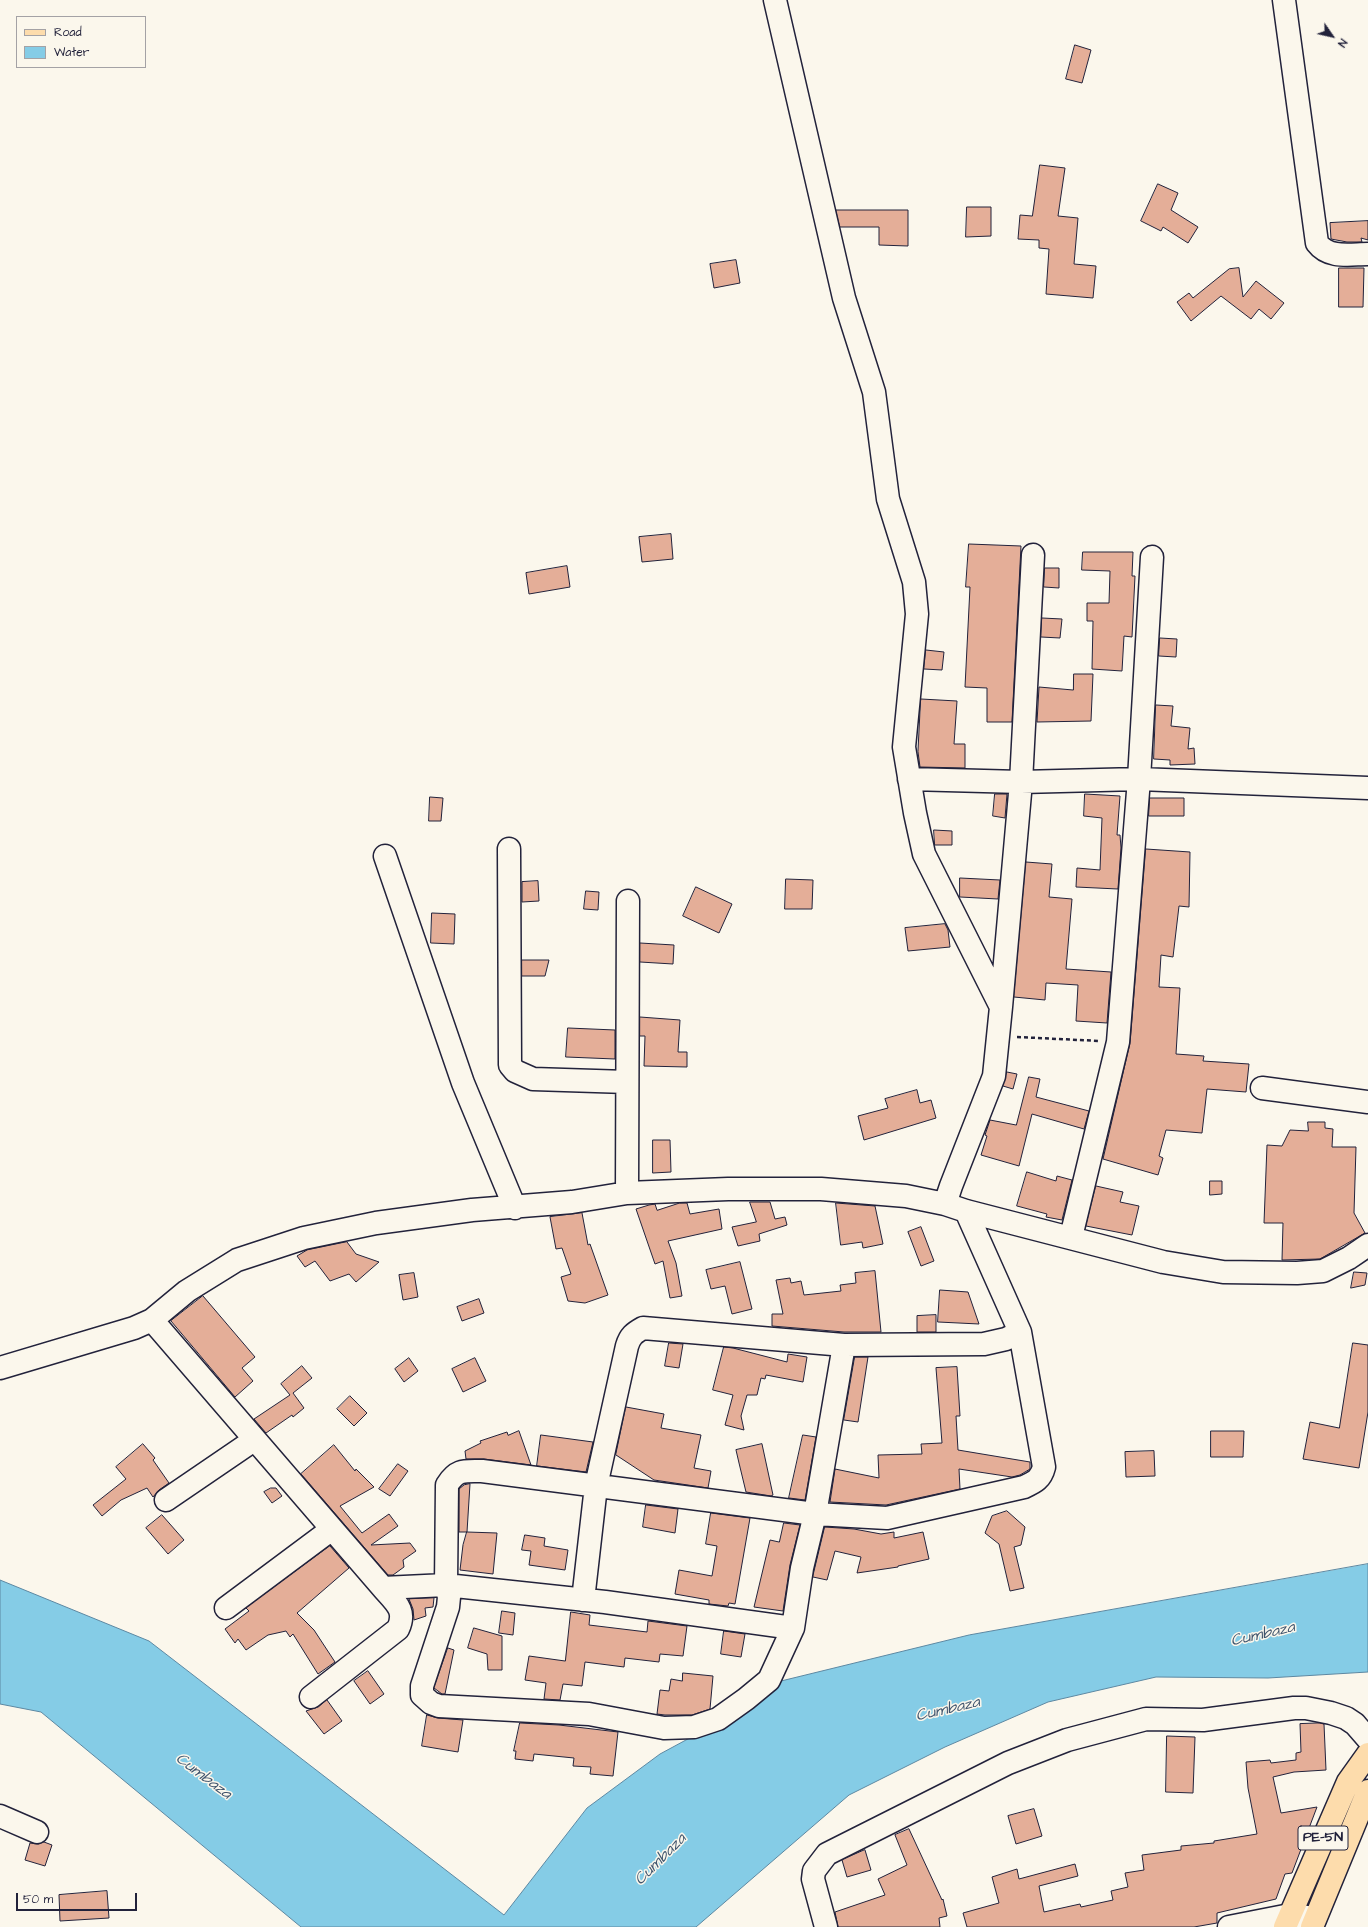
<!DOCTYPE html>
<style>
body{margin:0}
#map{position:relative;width:1368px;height:1927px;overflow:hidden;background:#fbf7ec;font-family:"Architects Daughter",sans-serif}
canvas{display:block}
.legend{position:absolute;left:16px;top:16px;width:130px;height:52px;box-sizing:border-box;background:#fbf7ec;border:1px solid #a4a2a5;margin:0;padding:5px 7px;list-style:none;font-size:12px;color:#22223b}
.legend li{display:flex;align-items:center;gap:8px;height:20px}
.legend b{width:20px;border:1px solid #a4a2a5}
.north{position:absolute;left:1312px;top:16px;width:40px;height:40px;-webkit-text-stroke:3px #fbf7ec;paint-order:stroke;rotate:124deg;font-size:11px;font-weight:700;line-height:16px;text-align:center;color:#22223b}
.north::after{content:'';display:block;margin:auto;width:14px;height:18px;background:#22223b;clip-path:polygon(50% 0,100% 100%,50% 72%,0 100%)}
.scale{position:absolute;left:16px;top:1893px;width:121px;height:18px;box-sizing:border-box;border:2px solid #22223b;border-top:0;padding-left:5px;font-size:12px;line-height:14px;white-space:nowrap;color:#22223b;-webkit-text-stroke:3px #fbf7ec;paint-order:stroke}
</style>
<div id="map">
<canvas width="1368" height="1927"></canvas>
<ul class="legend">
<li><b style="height:5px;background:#fddcac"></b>Road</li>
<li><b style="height:11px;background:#85cce6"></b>Water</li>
</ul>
<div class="north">N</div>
<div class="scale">50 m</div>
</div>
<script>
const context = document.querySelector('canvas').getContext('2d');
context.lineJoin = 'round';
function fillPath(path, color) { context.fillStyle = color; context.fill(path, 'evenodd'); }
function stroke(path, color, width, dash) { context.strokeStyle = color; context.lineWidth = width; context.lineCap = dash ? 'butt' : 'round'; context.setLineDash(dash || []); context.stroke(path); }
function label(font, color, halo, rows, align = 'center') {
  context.font = font + ' "Architects Daughter",sans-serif'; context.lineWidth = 3; context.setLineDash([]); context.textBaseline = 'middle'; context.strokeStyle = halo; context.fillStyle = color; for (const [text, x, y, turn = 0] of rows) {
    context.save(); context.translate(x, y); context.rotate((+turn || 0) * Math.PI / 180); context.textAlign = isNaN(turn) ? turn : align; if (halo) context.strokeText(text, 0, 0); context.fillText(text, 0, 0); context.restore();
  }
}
const water = new Path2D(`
 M1368,1564V1672L1268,1678L1156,1677L1048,1702L945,1747L849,1795L696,1927H301L41,1712L0,1704V1580L149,1641L504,1915L587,1808L660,1754L723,1720L781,1681L969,1635Z`);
fillPath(water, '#85cce6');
stroke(water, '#5d88a2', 1);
const building = new Path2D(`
 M1075,45L1091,50L1082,83L1066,79Z
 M1040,165L1065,168L1058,216L1078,218L1074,264L1096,266L1093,298L1046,294L1049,249L1039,248V240L1018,239L1020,215L1032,216Z
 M1158,184L1178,193L1171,210L1198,227L1188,243L1163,227L1161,231L1141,221Z
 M967,207H991V236L966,237Z
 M836,210H908V246L879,245V227H840Z
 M1368,221V240L1361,238L1362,242H1347L1331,239L1330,223Z
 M736,260L740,283L714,288L710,264Z
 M1239,268L1243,297L1256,281L1284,303L1271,319L1259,309L1251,319L1221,296L1191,321L1177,302L1189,293L1193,298L1229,269Z
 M1339,268H1364L1363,307H1339Z
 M671,534L673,559L642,562L639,537Z
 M969,544L1021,546L1012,722H987V688L965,687L970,587H966Z
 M1083,552H1133L1132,576H1135L1132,637L1124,636L1122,671L1092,669L1093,621H1087V603H1109L1110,571L1082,570Z
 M567,566L570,587L529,594L526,573Z
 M1045,568H1059V588L1044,587Z
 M1042,618L1062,619L1060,638L1041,637Z
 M1160,638L1177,639L1176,657L1159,656Z
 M926,650L944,652L942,670L924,669Z
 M1074,674H1093L1091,721L1037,722L1039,687L1073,690Z
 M921,699L957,701L954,744H965V768L920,767L918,752Z
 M1156,705L1173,706L1171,726L1190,728L1188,749L1194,748L1195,764L1170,765V760L1154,759Z
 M995,794H1007L1005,818L993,816Z
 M1085,794L1120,796L1117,835H1120L1121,848L1118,889L1076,887L1077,868L1100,870L1102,818L1084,816Z
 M430,797L443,798L441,821H429Z
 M1150,798H1184V816H1149Z
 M934,830L952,831V845H935Z
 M1146,849L1190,852L1189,907L1179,906L1173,957L1161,955L1159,987L1180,988L1176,1054L1204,1056L1203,1061L1249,1064L1246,1092L1207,1089L1202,1133L1166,1130L1159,1156L1163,1158L1158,1175L1103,1159L1130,1043Z
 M1026,862L1052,864L1049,897L1072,899L1066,969L1111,972L1107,1023L1076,1021L1078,985L1046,983L1045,1000L1014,997Z
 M960,878L1000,880L998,899L960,897Z
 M786,879L813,880L812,909H785Z
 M538,881L539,901L522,902V882Z
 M696,887L732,904L719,933L683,916Z
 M586,891L599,892L598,910L584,909Z
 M432,913L455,914L454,944L431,943Z
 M945,924L948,930L950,947L908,951L905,928Z
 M640,943L674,945L673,964L640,962Z
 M522,960H549L545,976H522Z
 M640,1017L680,1020L678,1052H687V1067L644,1066L645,1036H640Z
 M568,1028L615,1030V1059L566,1057Z
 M1007,1072L1017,1074L1013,1089L1003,1086Z
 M1029,1077L1040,1079L1036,1097L1089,1111L1084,1129L1032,1114L1019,1166L981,1155L987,1136L985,1135L990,1120L1016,1125Z
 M917,1090L920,1103L931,1100L936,1118L864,1140L858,1116L888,1108L885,1099Z
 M1308,1122H1325V1128L1333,1129L1332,1147H1356L1354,1213L1365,1233L1320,1259L1282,1260L1283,1223H1264L1267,1145L1282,1146L1290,1130L1308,1131Z
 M653,1140H670L671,1172L653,1173Z
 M1027,1172L1056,1181L1057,1176L1072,1180L1062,1220L1046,1217L1047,1214L1017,1206Z
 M1210,1181H1222V1194L1210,1195Z
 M1096,1186L1123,1192L1120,1202L1139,1206L1132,1235L1086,1226Z
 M750,1202H770L775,1219L785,1217L787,1225L759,1234L760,1241L738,1246L732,1227L756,1222Z
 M680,1203H687L690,1214L719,1209L722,1229L668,1241L676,1263L682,1296L670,1298L663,1261L655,1264L636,1209L649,1205L655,1204L657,1210Z
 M836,1203L875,1206L883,1244L863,1248L862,1242L841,1245Z
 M582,1213L588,1245L590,1244L608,1295L585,1303L568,1301L561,1277L571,1274L562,1248L556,1249L550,1217Z
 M921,1227L934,1261L921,1266L908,1232Z
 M347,1242L356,1254L379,1262L356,1282L349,1274L330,1281L315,1261L305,1267L297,1256L307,1250Z
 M740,1262L752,1309L732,1314L725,1286L711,1289L706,1270Z
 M875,1271L881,1332H844L772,1326V1314H783L776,1280L790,1278L791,1283L801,1281L804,1295L841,1291L840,1285L856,1283L855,1273Z
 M1354,1272L1367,1273L1365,1285L1351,1288Z
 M414,1273L418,1297L403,1300L399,1275Z
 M940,1290L968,1292L979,1324L938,1322Z
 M203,1296L255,1357L242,1368L253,1381L235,1397L171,1321Z
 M479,1299L484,1313L462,1321L457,1307Z
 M936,1315V1332H917V1316Z
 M669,1343L683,1344L679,1368L665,1366Z
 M1353,1343L1368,1345V1412L1359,1468L1303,1459L1310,1422L1339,1428Z
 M724,1347L733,1348L787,1362L788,1354L807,1357L803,1382L766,1375L765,1379L761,1378L757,1395H747L741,1416L744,1430L725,1425L733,1395L713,1390Z
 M855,1357H868L858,1422L844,1420Z
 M409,1358L418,1371L404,1382L395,1369Z
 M475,1358L486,1381L463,1392L452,1369Z
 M302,1366L312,1378L293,1393L304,1408L293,1417L292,1415L266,1433L254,1419L290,1395L281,1384Z
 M957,1367L960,1416H956L958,1450L1030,1462V1469L1020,1475L1012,1477L959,1469L960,1489L886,1505L830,1502L835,1469L879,1478L878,1455L922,1454L921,1444L942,1443L936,1368Z
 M350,1396L367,1413L354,1426L337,1409Z
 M626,1407L664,1414L661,1428L701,1435L694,1468L711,1471L708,1488L654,1480L616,1455Z
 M519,1431L531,1465L484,1459H466L465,1451L481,1443L480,1441L507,1432L508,1435Z
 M1211,1431H1244L1243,1457H1211Z
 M541,1435L593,1442L586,1472L537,1466Z
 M803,1435L816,1437L805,1500L789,1498Z
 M143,1444L155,1458L153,1460L169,1483L159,1490L153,1497L147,1488L121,1500L102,1516L93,1505L126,1479L116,1467Z
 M762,1444L773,1495L771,1496L746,1492L739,1463L736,1450Z
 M334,1445L355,1471L356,1469L374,1487L340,1506L362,1533L389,1514L398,1526L371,1545L410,1543L416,1551L403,1560L404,1567L393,1575H388L301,1474Z
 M1154,1451L1155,1476L1126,1477L1125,1452Z
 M398,1464L408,1471L390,1496L379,1489Z
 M470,1484L467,1532H459V1489L464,1485Z
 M271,1488H276L282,1496L272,1503L264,1492Z
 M646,1505L678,1509L675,1533L643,1527Z
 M1007,1511L1025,1527L1021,1545L1014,1547L1024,1588L1010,1591L999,1544L985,1533L992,1516Z
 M711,1513L750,1518L735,1604L729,1603L728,1606L709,1604V1600L675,1594L679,1570L712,1576L717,1546L706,1544Z
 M162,1515L184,1540L168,1554L146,1528Z
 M784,1523L800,1525L790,1565L783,1611L754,1607L770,1540L779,1542Z
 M825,1527L854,1529L881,1534L894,1532V1538L923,1532L929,1559L898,1566V1567L857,1573L861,1557L835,1551L827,1580L813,1577Z
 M467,1532L497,1533L493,1574L460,1570L463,1545Z
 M525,1535L545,1538L544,1546L568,1550L565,1570L529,1565L531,1551L522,1550Z
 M330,1546L349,1568L297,1613L314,1630L335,1662L318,1674L293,1634L290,1637L286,1631L268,1635L246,1650L238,1639L235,1643L225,1629L249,1611L246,1608Z
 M434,1598L433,1607L425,1608L426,1616L414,1620L413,1609L409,1599Z
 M502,1611L515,1613L513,1635L499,1633Z
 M571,1612L590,1615L589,1625L647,1632L648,1621L687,1626L683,1656L660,1654L659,1662L625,1658L624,1667L585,1662L582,1686L563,1684L560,1700L544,1699L546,1683L525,1680L529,1656L565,1661Z
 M474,1628L502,1636V1670H488L487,1654L468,1648Z
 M724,1631L745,1634L741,1657L721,1654Z
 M448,1648L454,1650L445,1694H442L434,1688Z
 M368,1671L384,1694L370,1704L354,1681Z
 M683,1673L713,1676L710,1709L692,1715H665L657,1714L660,1690L669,1691L671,1679L682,1681Z
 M327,1700L342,1721L324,1734L306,1711L318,1707Z
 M427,1715L438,1718L463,1720L458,1752L422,1746Z
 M520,1723L559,1725L618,1732L613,1776L590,1774L591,1767L573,1766L574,1758L534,1754L533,1761L515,1759L516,1751H514Z
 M1320,1723L1324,1724L1326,1770L1294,1772L1273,1777L1281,1813L1317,1807L1292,1873L1285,1874L1276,1899L1217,1913V1923L1194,1927H967L963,1913L999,1903L992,1877L1017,1869L1019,1879L1075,1864L1078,1876L1039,1886L1044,1912L1080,1904L1081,1907L1113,1900L1111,1891L1128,1887L1125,1873L1144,1870L1142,1855L1181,1850V1846L1214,1843V1841L1257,1834L1248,1788L1246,1762L1270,1760L1271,1763L1296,1760V1753L1301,1752L1300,1724Z
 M1167,1736L1195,1737L1193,1793L1166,1792Z
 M1034,1809L1042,1836L1016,1844L1008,1816Z
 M909,1829L942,1900L943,1899L947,1916L939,1918L940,1927H838L835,1912L885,1895L878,1879L907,1865L895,1835Z
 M44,1842L52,1845L45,1866L25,1860L30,1843L38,1844Z
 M865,1850L871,1870L847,1877L842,1860Z
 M107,1891L109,1918L60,1921L59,1895Z`);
fillPath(building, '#e4ae98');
stroke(building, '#22223b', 1);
const minor = new Path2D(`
 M775,0L844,298L874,392L888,499L914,582L917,614L904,747L915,813L924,854L1001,1007L994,1076L951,1186L945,1204
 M1284,0L1317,243C1329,259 1350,254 1368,254
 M909,779L1021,782L1139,779L1368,788
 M509,849L510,1065L515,1071L533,1079L627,1082
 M385,856L463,1083L515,1208
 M1001,1007L1021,782L1033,555
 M1262,1088L1368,1102
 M627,1193L628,901
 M1071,1237L1118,1042L1139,779L1152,557
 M152,1320L383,1588L446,1585L605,1602L793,1628
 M844,1345L815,1514L802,1568L793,1628L769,1680L746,1699L718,1719L694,1727L664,1728L589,1714L439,1706L431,1703L422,1695V1686L448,1607L449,1597L446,1585L447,1485C457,1469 464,1471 482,1471L815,1514L887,1518L1024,1487C1035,1482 1041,1479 1044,1467L1020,1332L966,1211
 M0,1368L134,1328L152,1320L187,1291L237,1260L304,1238L376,1223L472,1210L572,1202L627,1193L728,1189H821L906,1196L945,1204L966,1211L1163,1262L1223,1272L1297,1273L1323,1271L1349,1258L1368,1245
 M166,1500L254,1440
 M583,1600L596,1486L627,1346C630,1336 634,1333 643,1328L844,1345L984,1344L1006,1339L1020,1332
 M226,1608L332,1529
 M311,1697L398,1629C407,1610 395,1602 383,1588
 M0,1816L37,1832
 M826,1927L813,1879L814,1871L827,1854L1008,1763L1067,1740L1146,1719L1203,1720L1294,1708H1306L1331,1713L1346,1718L1355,1724L1368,1739
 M1229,1927L1290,1915L1315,1918`);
const major = new Path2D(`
 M1285,1927L1348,1782L1368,1754
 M1312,1927L1368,1791`);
stroke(minor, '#22223b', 25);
stroke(major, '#22223b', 25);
stroke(new Path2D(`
 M1017,1037L1100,1041`), '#22223b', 2.5, [4, 3]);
stroke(minor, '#fbf7ec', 22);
stroke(major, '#fddcac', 22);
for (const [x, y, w] of [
 [1323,1838,50]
]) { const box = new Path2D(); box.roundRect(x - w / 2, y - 12, w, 24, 3); context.fillStyle = '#fbf7ec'; context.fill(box); stroke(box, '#22223b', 1); }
label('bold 14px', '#22223b', null, [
 ["PE-5N",1323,1838]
]);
label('italic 16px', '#40556e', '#fbf7ec', [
 ["Cumbaza",1263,1635,-13],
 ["Cumbaza",948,1710,-13],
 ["Cumbaza",203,1777,37],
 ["Cumbaza",661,1860,-45]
]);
</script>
